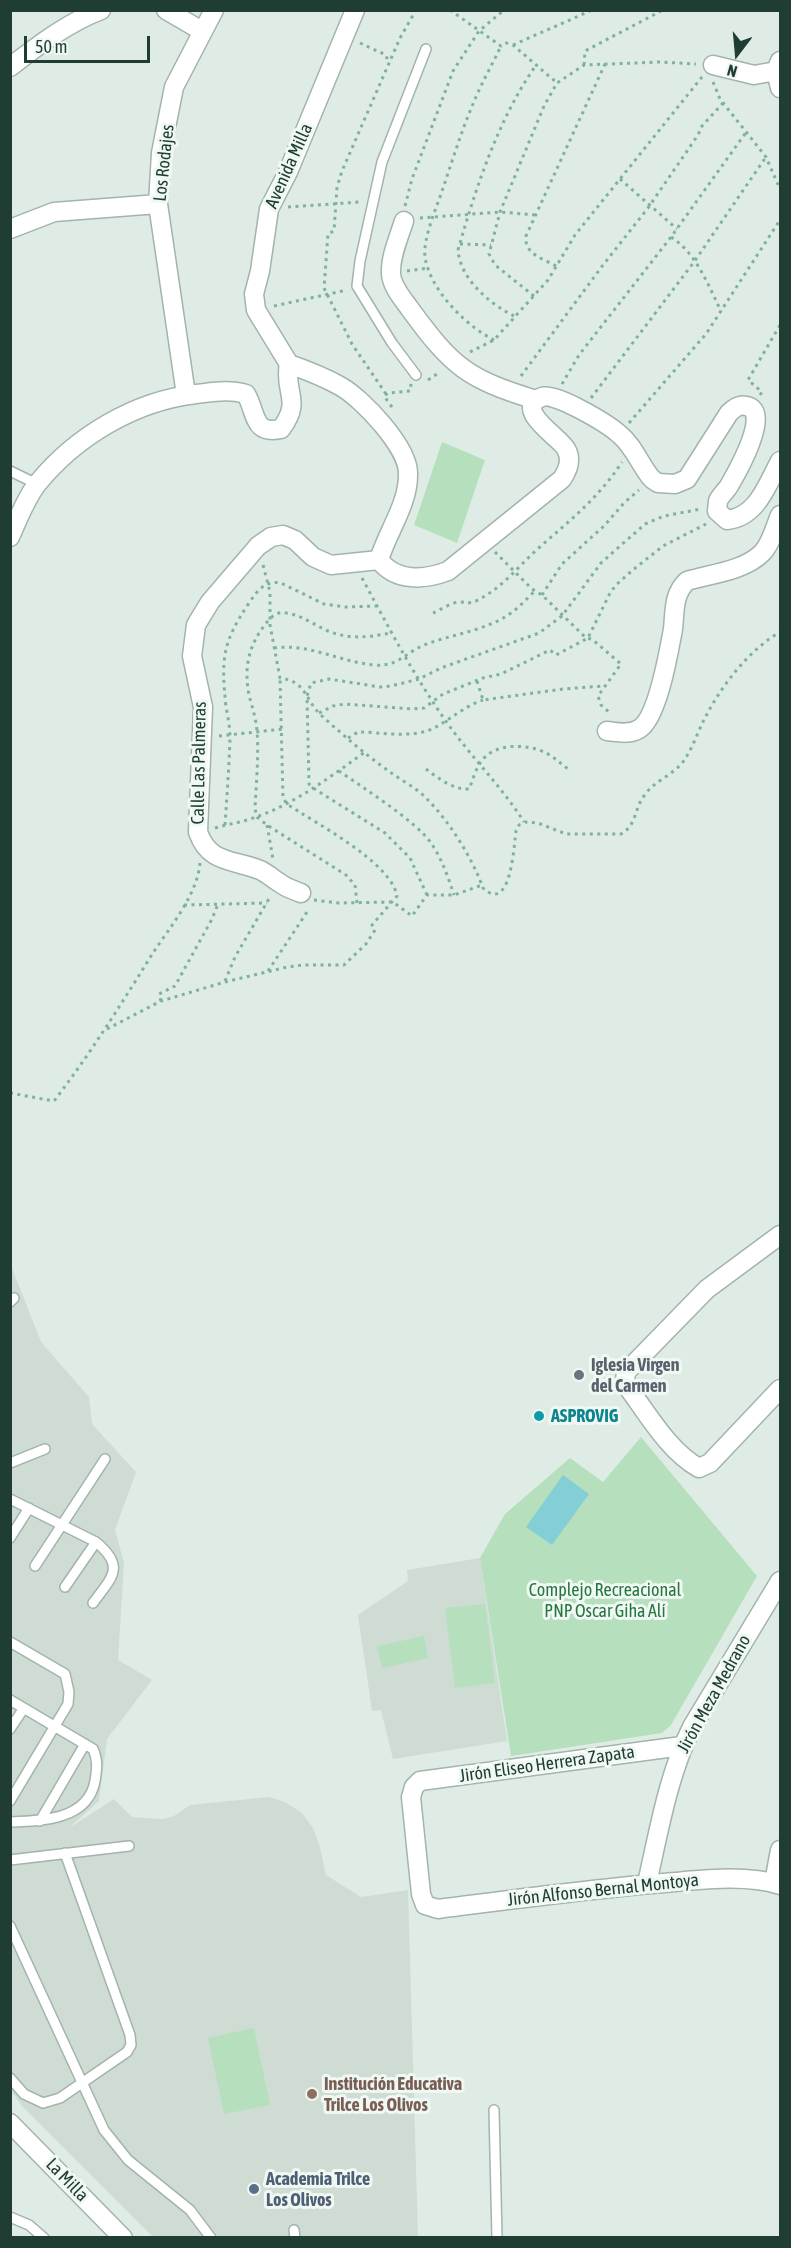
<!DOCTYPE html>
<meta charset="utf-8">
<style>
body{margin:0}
#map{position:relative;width:791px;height:2248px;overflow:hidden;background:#dfece5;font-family:"Asap Condensed",sans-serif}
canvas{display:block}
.frame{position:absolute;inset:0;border:12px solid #1f3d32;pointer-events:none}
.north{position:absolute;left:707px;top:24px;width:60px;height:60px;-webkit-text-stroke:4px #f0f8f3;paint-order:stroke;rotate:196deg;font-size:16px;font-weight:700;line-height:24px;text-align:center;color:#1f3d32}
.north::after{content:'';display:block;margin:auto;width:21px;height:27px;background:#1f3d32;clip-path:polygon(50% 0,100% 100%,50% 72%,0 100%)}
.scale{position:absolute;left:24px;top:36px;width:126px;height:27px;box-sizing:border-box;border:3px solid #1f3d32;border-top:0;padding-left:8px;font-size:18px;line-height:21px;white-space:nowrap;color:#1f3d32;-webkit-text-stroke:4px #f0f8f3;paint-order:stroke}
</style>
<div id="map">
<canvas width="791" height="2248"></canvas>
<div class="frame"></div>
<div class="north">N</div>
<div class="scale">50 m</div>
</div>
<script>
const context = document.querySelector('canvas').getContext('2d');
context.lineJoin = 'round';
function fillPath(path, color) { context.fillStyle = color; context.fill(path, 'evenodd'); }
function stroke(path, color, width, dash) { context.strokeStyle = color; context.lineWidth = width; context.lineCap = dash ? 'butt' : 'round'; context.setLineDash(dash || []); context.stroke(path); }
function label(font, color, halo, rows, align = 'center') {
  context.font = font + ' "Asap Condensed",sans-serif'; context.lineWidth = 6; context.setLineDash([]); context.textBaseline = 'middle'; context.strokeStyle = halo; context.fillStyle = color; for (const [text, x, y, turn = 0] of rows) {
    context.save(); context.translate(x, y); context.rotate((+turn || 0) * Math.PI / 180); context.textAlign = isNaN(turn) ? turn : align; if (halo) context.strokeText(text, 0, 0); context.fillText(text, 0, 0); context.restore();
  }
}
fillPath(new Path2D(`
 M10,1263L41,1342L89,1397L92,1424L136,1472L115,1530L124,1563L118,1660L152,1680L107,1739L99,1801L69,1828L114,1799L132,1817L163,1819L174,1816L190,1805L269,1797L285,1802L302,1813L313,1828L319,1844L326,1875L361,1897L408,1890L418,2237H153L22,2106L11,2091Z
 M480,1558L507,1741L393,1759L381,1710L372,1711L358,1615L408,1581L407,1570Z`), '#cedcd4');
fillPath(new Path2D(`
 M442,442L485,460L457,543L414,525Z
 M641,1437L757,1576L671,1725L662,1733L511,1756L480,1558L505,1514L570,1458L603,1482Z
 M485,1604L495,1683L455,1688L445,1608Z
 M424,1636L428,1658L382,1668L377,1646Z
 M254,2028L270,2105L224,2114L208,2038Z`), '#b6dfbe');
fillPath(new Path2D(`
 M563,1475L589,1494L552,1545L526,1527Z`), '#83cfd5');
const service = new Path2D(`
 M416,375L392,343L357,286L360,261L382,162L426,49
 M10,471L37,484
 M10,1302L14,1298
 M10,1463L45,1449
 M10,1499L96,1542L65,1587
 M10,1538L29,1508
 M35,1566L105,1459
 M93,1603C112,1577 126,1567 96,1542
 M10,1642L65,1674L69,1692L68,1704L10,1801
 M10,1700L93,1749C98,1759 97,1769 95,1781C88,1820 42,1821 10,1822
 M10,1729L24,1708
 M40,1821L85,1744
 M10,1860L129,1846
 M10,1926L104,2130L128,2160L190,2210L211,2238
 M10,2078L24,2094L43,2103L60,2098L127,2052L131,2045L130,2035L65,1853
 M494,2110L497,2238
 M10,2217L29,2225L44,2238
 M294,2230L295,2238`);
const minor = new Path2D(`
 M166,10L202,31
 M780,61L776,71L780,88
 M713,65L754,75L776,71
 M10,67C39,45 67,23 101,10
 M404,221C399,237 390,257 391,274C392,287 403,299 410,309C453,368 468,379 536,400
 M10,229L54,212L158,204
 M289,364L256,310L254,294L260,271L269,209L288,172L355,10
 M289,364C306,370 324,377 340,386C362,398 408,447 408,473C409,504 387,532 379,560
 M186,395L158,204L161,153L174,87L214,10
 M10,537C18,519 25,500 37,484C76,436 135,401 196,394C214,392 229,389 246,394C257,413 252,435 281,429C303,400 283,392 289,364
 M379,560C396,582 424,580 448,571L562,479C568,470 572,459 566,449C561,438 511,409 542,397C555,392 608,424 619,434C634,446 640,465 652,479L658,483L675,484L687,479L729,413C734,408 740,404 746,406C773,410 736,474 729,486C726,491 720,496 718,501C718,502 717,510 717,511L727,520C757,517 767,485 780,461
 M607,731C617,732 629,735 639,729C658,718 669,650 673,629C675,611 673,594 687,581C710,574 744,571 762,553C771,544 775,527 780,515
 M301,893C294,890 286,888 280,883C273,879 267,873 260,870C233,859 209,864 198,832L203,707L192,656L196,625L210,602L258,546L271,537L283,535L295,540L313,557L331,565L379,560
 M780,1235L707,1289L626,1372L625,1381L629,1389C649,1416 669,1451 699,1468L710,1463L780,1389
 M682,1746L420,1781L414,1787L411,1797L421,1894L425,1905L438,1909C517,1899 596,1888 675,1882C709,1879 748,1875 780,1885
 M647,1883C659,1831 668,1775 692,1727L780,1581
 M774,1883L780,1850
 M10,2123L123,2238`);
stroke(service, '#a2b4ac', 12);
stroke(minor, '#a2b4ac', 21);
stroke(new Path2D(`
 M450,10L501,46L506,43L513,45L557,83
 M360,43L386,55L388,62
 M513,45L590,11
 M584,65L585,51L663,10
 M713,82L720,99L766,157L780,189
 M620,179L677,229
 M405,206L412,179L453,71L479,31L504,10
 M288,207L360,202
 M420,218L500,212L536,215
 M671,237C697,254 708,285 721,311
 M460,244L491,245
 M556,266C542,258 524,254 526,236L605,64
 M407,271L429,268
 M534,296L495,265L489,254L500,212L544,106L557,83L584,65L660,62L696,64
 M274,306L347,290
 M514,316C490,304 460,279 458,250C476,187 498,120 536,65
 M494,340C466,326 430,290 425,257C423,238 436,209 442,191C452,162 461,132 473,104C481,84 492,65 501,46
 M470,352L494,340L548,280L575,235L702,77
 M521,376L603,265L648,208L698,135L702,126L723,103
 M428,380L440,372
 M562,384L579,355L671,237L747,131
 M386,394L352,344L324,288L328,234L334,231L337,187L342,171L400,38L416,10
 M760,395L762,392L748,380L780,325
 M591,398L694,262L766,157
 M392,407L384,396L388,393L410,391L411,384
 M629,423L706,334L780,220
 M495,552L532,589L542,595L585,637L593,640L621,664L598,696L601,705L610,713V715
 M263,565L270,592V625L280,678C308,682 304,700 322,716C344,736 366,755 390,772C402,781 417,788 427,799C449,821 473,859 483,888C511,915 514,845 516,831L519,825L525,822L538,823L566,834H621C637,825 634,809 644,796C654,780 675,775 685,759C693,747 698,731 705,718C721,686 749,650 780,632
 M362,578C389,628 415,678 448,724C472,758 502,787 524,822
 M542,595L562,564L604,526L624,503L639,490
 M433,613C440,610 451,603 458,602C465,602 469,604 476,601C503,588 520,564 542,545C572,519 600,496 622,462
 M274,648C309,643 340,662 374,665C398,667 405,653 424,645C452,634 486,631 511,613C520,607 527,598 535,591
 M477,681L483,700L563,689L603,686
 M319,713L333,706L345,704L412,709L424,708L443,694L483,678L501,674L550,650L556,655L588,638L610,593L616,585L634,569L663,546L706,524
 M219,736L283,729
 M348,738L358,732C381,732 412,739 434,728C451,719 465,706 483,700
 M426,769C438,778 453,790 469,789C473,780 476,767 483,759C497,743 526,744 544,752C553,756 560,763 568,769
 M339,771C362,787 417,822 431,843C442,859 448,877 454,895
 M225,825C227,796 229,767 230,738C230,728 228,717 226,707C221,659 222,643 249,603C257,591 265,580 281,583L324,604L345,607L377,606
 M267,825L273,859
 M215,828C229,824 243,822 256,817C296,803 330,777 365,752
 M427,895L410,858L385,833L313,788L309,784L307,696L311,683L329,679L380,687L391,686L419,679L441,668L539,633L562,616L601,563L645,524L664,516L701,509
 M314,900L339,903L393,902L412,916L427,895H454L482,885
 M357,903L355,885L346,875L267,825L257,817L255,809C256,784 259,757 257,731C256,718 252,707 249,695C244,669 248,647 264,626C270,618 276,611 286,613C302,615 314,625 328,631C350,640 369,637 391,633
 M184,905L267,903
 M268,971L309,909
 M225,981L235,957L270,897
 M161,1001L159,994L175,986L212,919L218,904
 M107,1029L161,1001L225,982L287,967L303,965H344L366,944L375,930L372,925L397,896C391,862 315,823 287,804L283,798L280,678
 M10,1093L54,1101C90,1054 120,1006 151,956C169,928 197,896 200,863`), '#7eb29d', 3, [3, 4.5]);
stroke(service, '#fff', 9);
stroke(minor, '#fff', 18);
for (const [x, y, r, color] of [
 [579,1375,6,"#6b7280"],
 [539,1416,6,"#0f9aa8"],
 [312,2094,6,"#8d6e63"],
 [254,2189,6,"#5c6f8a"]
]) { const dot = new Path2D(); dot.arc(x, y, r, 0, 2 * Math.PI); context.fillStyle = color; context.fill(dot); stroke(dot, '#f0f8f3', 2); }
label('18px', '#1f3d32', '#f0f8f3', [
 ["Los Rodajes",164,163,-84],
 ["Avenida Milla",289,166,-66],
 ["Calle Las Palmeras",199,763,-89],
 ["Jirón Meza Medrano",714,1694,-61],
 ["Jirón Eliseo Herrera Zapata",547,1764,-8],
 ["Jirón Alfonso Bernal Montoya",603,1890,-6],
 ["La Milla",67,2180,46]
]);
label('bold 18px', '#5b616d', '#f0f8f3', [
 ["Iglesia Virgen",591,1365],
 ["del Carmen",591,1386]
], 'left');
label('bold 18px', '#0d838f', '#f0f8f3', [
 ["ASPROVIG",551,1416]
], 'left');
label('18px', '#27763f', '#f0f8f3', [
 ["Complejo Recreacional",605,1590],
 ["PNP Oscar Giha Alí",605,1611]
]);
label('bold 18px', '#785e54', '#f0f8f3', [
 ["Institución Educativa",324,2084],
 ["Trilce Los Olivos",324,2105]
], 'left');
label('bold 18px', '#4e5e75', '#f0f8f3', [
 ["Academia Trilce",266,2179],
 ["Los Olivos",266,2200]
], 'left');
</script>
